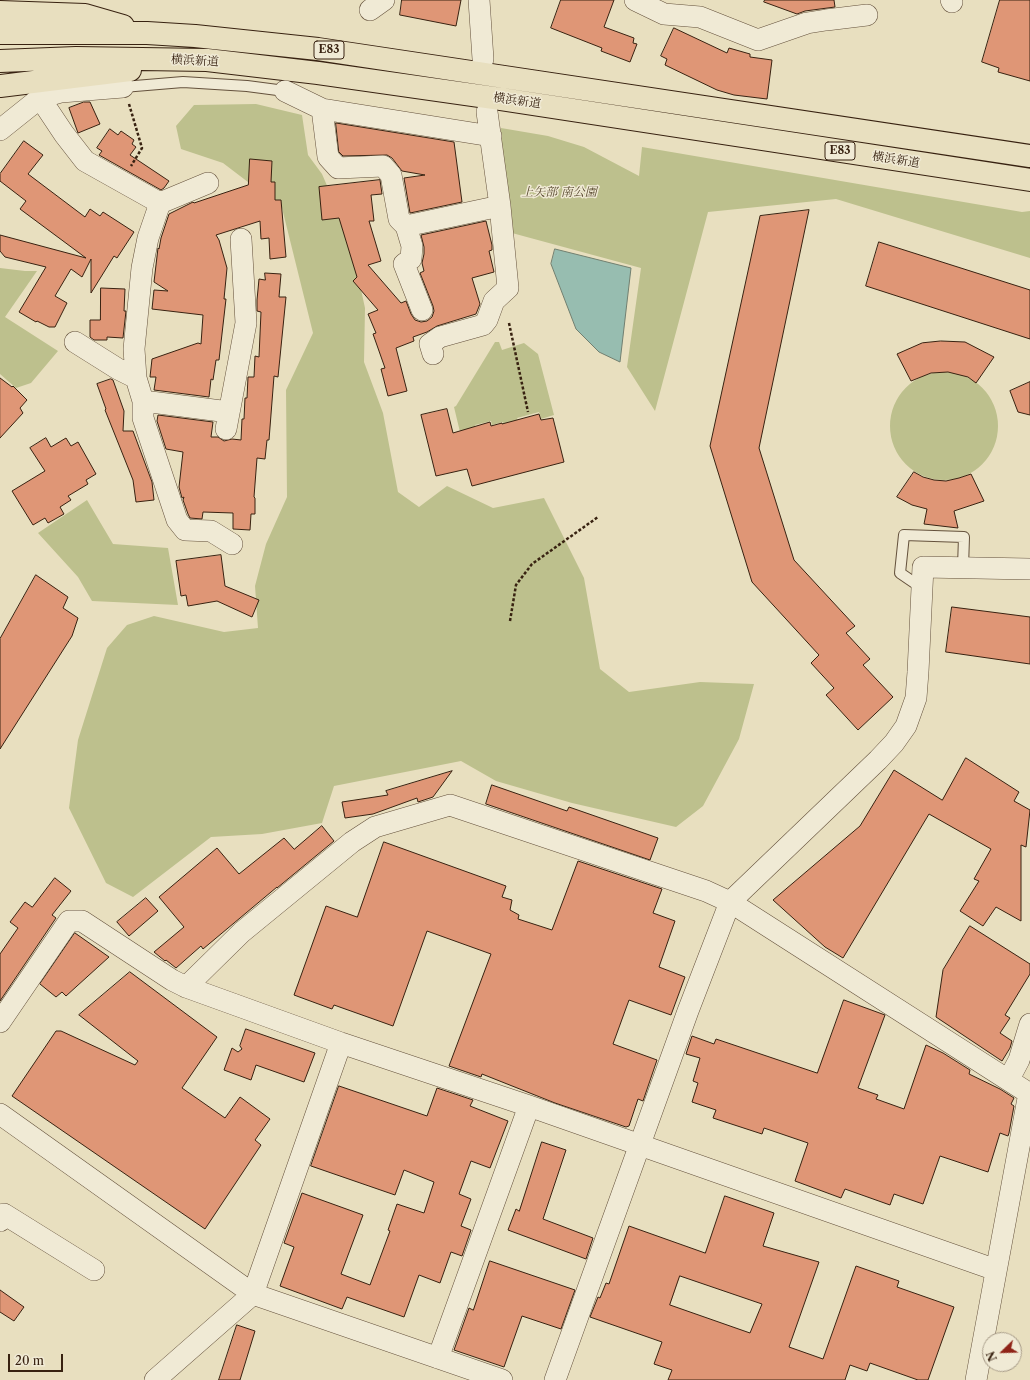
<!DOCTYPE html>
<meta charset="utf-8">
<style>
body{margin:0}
#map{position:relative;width:1030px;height:1380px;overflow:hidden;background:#e8dfbf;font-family:"Libre Caslon Text",serif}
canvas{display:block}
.north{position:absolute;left:982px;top:1332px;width:40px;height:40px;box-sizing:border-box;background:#f0ead5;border:1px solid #a69a87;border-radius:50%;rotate:247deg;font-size:11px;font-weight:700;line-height:16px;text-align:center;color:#382211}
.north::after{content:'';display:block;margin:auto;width:14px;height:18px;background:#8f2418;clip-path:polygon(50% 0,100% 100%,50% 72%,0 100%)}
.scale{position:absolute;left:8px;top:1354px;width:55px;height:18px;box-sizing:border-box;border:2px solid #382211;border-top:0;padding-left:5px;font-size:12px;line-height:14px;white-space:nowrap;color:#382211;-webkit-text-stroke:3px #f0ead5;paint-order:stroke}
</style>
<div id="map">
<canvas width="1030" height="1380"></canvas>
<div class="north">N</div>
<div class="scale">20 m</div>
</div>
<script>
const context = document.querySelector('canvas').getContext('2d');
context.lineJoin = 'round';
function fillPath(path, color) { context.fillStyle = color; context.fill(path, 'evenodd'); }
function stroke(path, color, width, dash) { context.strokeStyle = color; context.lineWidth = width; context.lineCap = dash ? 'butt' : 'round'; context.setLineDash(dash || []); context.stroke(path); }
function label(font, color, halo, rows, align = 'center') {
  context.font = font + ' "Libre Caslon Text","Noto Serif JP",serif'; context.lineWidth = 3; context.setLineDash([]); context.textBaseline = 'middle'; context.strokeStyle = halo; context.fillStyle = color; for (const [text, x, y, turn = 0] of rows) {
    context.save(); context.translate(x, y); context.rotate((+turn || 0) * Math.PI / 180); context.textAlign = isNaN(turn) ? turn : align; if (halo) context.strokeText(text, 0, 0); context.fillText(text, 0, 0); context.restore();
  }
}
fillPath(new Path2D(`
 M256,104L302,115L308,155L322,174L350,239L365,308L364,362L383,413L398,492L419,507L447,486L493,508L544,498L584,578L600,669L629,692L700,682L754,684L739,739L703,806L676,827L572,803L496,781L461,761L334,786L322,823L262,834L211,837L133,897L106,883L69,808L78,740L107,648L127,625L154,616L224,632L258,628L255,586L266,544L287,497L286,390L313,333L282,208L223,163L181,149L176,126L194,105Z
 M501,128L548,136L584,147L639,176L642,147L1022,212L1030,211V258L836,199L708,212L655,411L627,367L641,268L512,233L501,150Z
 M0,268L25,271H37L5,317L58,351L31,383L16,388L0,374Z
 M495,342H499L502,350L524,343L538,354L554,415L541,419L539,412L517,418L519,423L504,427L503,422L492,425L491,421L475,425L476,428L460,432L454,407L456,406Z
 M890 426a54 54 0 1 1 108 0a54 54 0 1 1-108 0Z
 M87,500L113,544L168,548L178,605L92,601L78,577L38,533Z`), '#bdc08d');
const water = new Path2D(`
 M555,249L631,268L620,362L599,352L576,329L551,264Z`);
fillPath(water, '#97bdb0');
stroke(water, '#717f70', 1);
const building = new Path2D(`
 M402,0H461L456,26L400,15Z
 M561,0H614L604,27L634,38L633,43L637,44L630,62L601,51L602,48L551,28Z
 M765,0H834L835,7L805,11L797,14L764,2Z
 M1000,0H1030V81L998,72L999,68L982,62Z
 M674,28L727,53L729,48L750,54V57L772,60L767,99L734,95L717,90L665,65L667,59L661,56Z
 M84,102H90L100,124L78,133L69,108Z
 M336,123L454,142L462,202L410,213L404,178L425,175L402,171L392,158L387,155L343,156L339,152Z
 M110,129L118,135L121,131L134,140L132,144L136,147L130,155L169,181L164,188L161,190L99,155L102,151L97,148Z
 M24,141L43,155L28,174L85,217L90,209L100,216L103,212L134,232L117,258L114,256L91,293V259L82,277L71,269L55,296L67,303L55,327H49L37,321L36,322L19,312L46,267L5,257L0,251V235L86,258L20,209L26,201L0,181V174Z
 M250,159L272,161L271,182H275V200H281L286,257L270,259L269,238L261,239L260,221L216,235L219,240L227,268L224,299H226L219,360H216L213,380L211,379L209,397L154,390L156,377H150L152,359L198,343L201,344L203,315L152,309L154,290L168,291L154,282L158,248L159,249L161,238L169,214L193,202L194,203L248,185Z
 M380,180L382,194L371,195L374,221H369L381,261L368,265L401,303L406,301L411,314L415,320L421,322L427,321L432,317L434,311L433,306L420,273L424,271L422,263L424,254V247L421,235L486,221L492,245V250L489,251L494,272L472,278L480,304L476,314L437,326L427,332L413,337L414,341L396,348L407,391L388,396L381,369L385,368L373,334L376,333L368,314L378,310L353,281L357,277L339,218L322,220L319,187Z
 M809,210L759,448L794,560L855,626L846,633L870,659L863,665L893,697L858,730L826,695L834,688L811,663L819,655L752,582L710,446L760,216Z
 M879,242L1030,290V339L866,286Z
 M265,273L281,274L279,297H286L278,377L274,376L269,440H267L265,459L257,458L254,497L255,498V514H251L250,530L233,529V513L203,512L202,519L190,518L188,514L183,500L184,497L182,498L179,487L183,452L166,449L157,421L158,415L213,422L211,437H218L224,441L232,439L241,440L242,419H244L245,398H247L248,377H254L255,356L259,357L261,312L257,311V300L259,279L265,280Z
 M101,288L125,289L124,311H126L123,338L107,337V340H94L90,337V320H100Z
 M941,341L965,342L994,357L976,383L968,377L948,372L931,373L911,381L897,354L922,343Z
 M0,378L12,387L13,386L27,400L20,408L23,413L0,438Z
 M111,379L113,380L124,411L123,431H133L152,482L154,500L136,502L133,480L105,410L106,409L97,384Z
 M1030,382V415L1018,412L1010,391Z
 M447,409L453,433L490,422L491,426L502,423V424L539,414L541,420L553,418L564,462L472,486L467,469L436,476L421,415Z
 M46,438L51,447L66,438L71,446L78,442L96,474L86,480L88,484L68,496L71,500L60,507L64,514L48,523L45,518L33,525L12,491L45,471L30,448Z
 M914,472L923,477L934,480L946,481L959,478L971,474L984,501L954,511L958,528L924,524L927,509L912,505L897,497Z
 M221,555L225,586L259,600L252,617L217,601L188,606L186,595L181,596L176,561Z
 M36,575L68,597L63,608L78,618L72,636L0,749V639Z
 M952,607L1030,617V664L946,652Z
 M966,758L1019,792L1014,801L1030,810L1026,847L1021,845V921L996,907L983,926L960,911L979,881L974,879L991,849L929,814L843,958L825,947L773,900L860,826L894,770L942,800Z
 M452,771L433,797L418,802L417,798L373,814L345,818L342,802L388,795L386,791Z
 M492,785L567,811L569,807L658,838L650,860L486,804Z
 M322,826L334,841L277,888V887L203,949L201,946L176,968L166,960L165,961L154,952L184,927L159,897L217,848L239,874L284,838L294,849Z
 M384,842L506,886L502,897L512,900L510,910L519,915L518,919L552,930L578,861L662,889L653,913L675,921L659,967L685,977L671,1015L629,1000L613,1044L657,1060L643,1101L638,1099L629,1126L626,1127L555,1103L482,1074L481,1077L449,1066L491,954L427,931L393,1026L334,1005L332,1009L294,995L326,906L357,917Z
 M55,878L71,891L52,915L56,918L0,1001V954L18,928L10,922L25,902L32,907Z
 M146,898L158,911L129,936L117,922Z
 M970,926L1030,964V974L1005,1015L1010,1018L1000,1033L1012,1041L1010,1048L1002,1061L936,1017L943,970Z
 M75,933L109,957L66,996L62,992L56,997L40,984Z
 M130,972L217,1037L182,1088L225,1118L240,1097L270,1119L255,1140L261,1145L205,1229L12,1096L56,1031H61L135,1065L138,1061L79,1015Z
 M844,1000L885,1015L858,1088L878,1095L876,1099L904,1109L926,1045L943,1053L970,1070L969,1074L1000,1089L1014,1098L1011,1104L1014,1106L1009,1133L1008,1136L1000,1133L988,1172L940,1156L923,1204L894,1194L890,1205L845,1189L841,1198L795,1181L808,1143L764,1128L762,1134L713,1118L716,1110L692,1102L698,1083L693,1081L700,1058L686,1054L692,1036L714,1044L716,1039L817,1073Z
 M246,1029L315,1053L304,1082L256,1065L251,1080L224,1070L232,1048L238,1052L242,1049L240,1046Z
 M339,1086L427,1116L437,1088L473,1100L470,1106L508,1121L490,1168L471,1161L459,1194L471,1199L461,1226L471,1230L462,1256L451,1252L440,1283L419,1275L404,1317L347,1297L342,1309L280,1286L294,1247L284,1243L302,1193L363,1215L341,1274L370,1285L390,1231L388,1230L397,1204L424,1213L434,1182L404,1170L395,1195L311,1166Z
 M542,1142L566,1150L543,1219L593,1238L586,1259L508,1230L516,1209L519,1211Z
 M725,1196L774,1213L763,1246L819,1262L789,1347L823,1359L856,1266L899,1281L897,1287L954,1307L928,1380H918L870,1363L867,1371L850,1365L845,1380H668L672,1370L654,1364L662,1342L590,1317L598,1297L600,1298L606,1283L609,1284L629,1226L705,1253ZM680,1276L762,1304L750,1333L670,1305Z
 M490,1261L575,1290L561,1329L522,1316L504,1367L454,1350L469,1308L473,1310Z
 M0,1290L24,1307L14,1321L0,1312Z
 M237,1325L255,1331L240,1380H219Z`);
fillPath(building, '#df9676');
stroke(building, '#382211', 1);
const lane = new Path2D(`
 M123,87L183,82L247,86L285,91
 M922,588L900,573L904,535L964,537L963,567`);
const street = new Path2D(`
 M479,0L483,59
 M635,0L664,14L700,17L758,40L807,23L826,20L867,15
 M951,0L952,2
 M370,10L384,0
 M285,91L322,109L491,136
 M40,98L61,92L123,87
 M322,109L328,157L338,168L383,166L391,175L399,219L406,226L412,246L411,259L404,264L422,310
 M0,130L40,98L64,134L85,161L160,203L148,238L142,268L134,349L136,378L143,401V418L177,520L185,530L211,531L232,544
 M160,203L208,183
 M406,226L500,206
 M75,342L118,369L136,378
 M433,354L430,344L440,337L483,325L487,320L494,301L508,288L500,206L487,112
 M143,401L229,412
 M226,429L246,323L241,239
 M186,987L242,932L352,842L375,827L450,805L706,891L730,902L1030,1094
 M0,1022L69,921H82L172,980L186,987L341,1043L529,1106L996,1270
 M1009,1079L1019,1060L1030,1024
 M0,1114L253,1294L502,1380
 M0,1221L4,1214L94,1270
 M438,1358L529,1106
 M155,1380L253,1294L341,1043
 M555,1380L688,1011L730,902L878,760L894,743L906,726L916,698L918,672L923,567L1030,569
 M976,1380L1029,1093`);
const highway = new Path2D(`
 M0,12L85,15L123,26
 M0,33H147L195,36L318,49L1030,156
 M0,61L76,58L207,60L318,73L501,99L1030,180
 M0,86L130,70`);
stroke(lane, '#64513c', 12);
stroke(street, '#64513c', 22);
stroke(highway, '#382211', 24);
stroke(new Path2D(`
 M129,104L142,148L131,166
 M509,323L528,412
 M510,621L516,585L532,564L598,517`), '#382211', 2.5, [3, 2]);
stroke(lane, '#f0ead5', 10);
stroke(street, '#f0ead5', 21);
stroke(highway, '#e8dfbf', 22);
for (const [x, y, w] of [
 [329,50,30],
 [840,151,30]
]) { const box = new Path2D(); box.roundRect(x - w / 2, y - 9, w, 18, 3); context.fillStyle = '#f0ead5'; context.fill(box); stroke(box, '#382211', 1); }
label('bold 11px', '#382211', null, [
 ["E83",329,50],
 ["E83",840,151]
]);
label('12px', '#382211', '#f0ead5', [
 ["横浜新道",195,61,3],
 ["横浜新道",517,101,8],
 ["横浜新道",896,160,9]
]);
label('italic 12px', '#594a30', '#f0ead5', [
 ["上矢部 南公園",559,193]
]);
</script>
